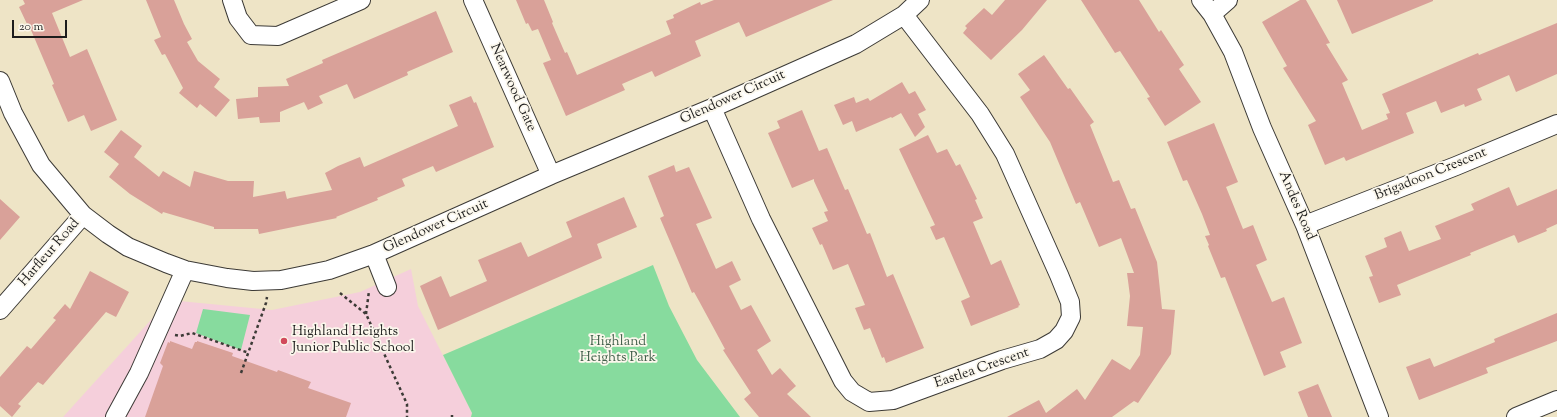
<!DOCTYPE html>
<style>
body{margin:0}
#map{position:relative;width:1557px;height:417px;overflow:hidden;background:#eee4c6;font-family:"Sorts Mill Goudy",serif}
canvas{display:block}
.scale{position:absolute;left:12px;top:20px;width:55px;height:18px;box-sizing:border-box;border:2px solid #1c1c1c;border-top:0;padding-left:5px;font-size:12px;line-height:14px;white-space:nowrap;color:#1c1c1c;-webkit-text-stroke:3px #fbf7ec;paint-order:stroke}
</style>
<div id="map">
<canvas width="1557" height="417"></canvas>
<div class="scale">20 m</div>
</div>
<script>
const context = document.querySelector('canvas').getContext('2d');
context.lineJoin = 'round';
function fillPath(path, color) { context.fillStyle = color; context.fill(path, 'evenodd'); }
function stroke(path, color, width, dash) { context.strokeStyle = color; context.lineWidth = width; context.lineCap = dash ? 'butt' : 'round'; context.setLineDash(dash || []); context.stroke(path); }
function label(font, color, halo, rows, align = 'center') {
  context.font = font + ' "Sorts Mill Goudy",serif'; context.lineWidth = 3.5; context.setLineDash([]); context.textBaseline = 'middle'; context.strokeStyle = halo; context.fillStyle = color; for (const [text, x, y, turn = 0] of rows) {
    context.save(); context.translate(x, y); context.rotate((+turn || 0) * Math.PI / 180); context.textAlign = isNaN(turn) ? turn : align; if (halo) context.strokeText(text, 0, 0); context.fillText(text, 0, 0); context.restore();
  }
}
fillPath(new Path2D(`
 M411,269L418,306L472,413L471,417H63L169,300L272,310L360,292Z`), '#f5cfdb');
fillPath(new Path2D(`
 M653,265L669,306L697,360L740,417H471L472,413L443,355Z
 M203,309L250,315L241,350L196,333Z`), '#87db9e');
fillPath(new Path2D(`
 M23,0H83L52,13L70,57L87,49L117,120L91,131L84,115L68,122L52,85L54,84L28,23L27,24L19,7L25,4Z
 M146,0H174L184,24L192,39L187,42L198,61L220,79L214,87L230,100L216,117L200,104L197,108L179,93L183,88L165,54L162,55L154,40L161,37Z
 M516,0H544L553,22L552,23L565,53L567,52L577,75L671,34L666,21L674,18L673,15L700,2L701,5L714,0H833L746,37L739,22L695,41L701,56L655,77L652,71L622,84L625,90L566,116L543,63L551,60L538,29L532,31L528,23L526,24Z
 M1005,0H1047L1022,30L991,60L963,33L967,28L965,26L984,8L992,15Z
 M1081,0H1139L1159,32L1161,30L1184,65L1179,69L1201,102L1165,126L1147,98L1150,97L1120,51L1115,53Z
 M1300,0H1306L1330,43L1326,44L1348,80L1342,83L1362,130L1388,119L1386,114L1390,113L1382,94L1478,53L1479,55L1557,23V74L1516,92L1509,75L1477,89L1482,100L1465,107L1464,104L1441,113L1436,101L1406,113L1414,133L1346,161L1344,157L1325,165L1308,125L1316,121L1283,68L1287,66L1262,22Z
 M1337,0H1433V1L1352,34Z
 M436,11L453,52L407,72L408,75L354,99L347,84L319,96L323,103L308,110L304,102L280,112V122L260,123L259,117L238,119L236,99L258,97V87L289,86L286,79L323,63L322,60Z
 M1044,55L1068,89L1070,88L1094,122L1090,125L1113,182L1119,180L1131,209L1135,208L1157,262L1162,309L1175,310L1171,354L1138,403L1134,401L1112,417H1007L1039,400L1046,413L1077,389L1085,400L1112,359L1130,370L1140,355L1143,327L1127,326L1130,296L1127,273H1134L1121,238L1099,247L1080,202L1076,204L1050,142L1020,97L1030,90L1018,74Z
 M902,82L909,94L915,91L926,110L918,114L925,127L915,137L901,113L892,118L891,117L856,132L852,121L843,125L834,105L854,97L856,103L868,98L870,101Z
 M471,96L474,103L476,102L494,147L436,172L433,166L402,179L405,186L377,198L378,200L336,217L337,218L259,234L258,229H214V227L163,212L162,214L130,194L109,177L119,164L104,152L121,130L142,146L134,157L159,177L163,171L190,187L194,171L228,181H254L253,197L285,191L287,199L290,198L332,190L325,173L338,166L360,157L364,167L458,126L449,105Z
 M802,110L819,151L827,148L845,190L848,189L867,234L870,233L887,277L893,274L924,348L886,363L884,357L882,358L870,328L864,330L855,308L865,305L848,264L833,270L822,244L820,245L812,228L828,221L824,212L828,211L814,181V179L792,188L768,133L780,128L777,121Z
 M1214,123L1238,182L1226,187L1243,229L1253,225L1267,260L1256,265L1272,302L1284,297L1302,343L1280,352L1286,367L1264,376L1225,277L1221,278L1208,246L1209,245L1205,236L1210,235L1202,214L1187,180L1183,181L1167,142Z
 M928,135L937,153L947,149L956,166L960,164L977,199L975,200L983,218L973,222L991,265L1001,260L1020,305L1018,306L1019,307L971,326L961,301L970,297L944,237L936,240L930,227L935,225L899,149Z
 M674,165L676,172L689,167L712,218L696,224L716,269L732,261L741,280L729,286L741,310L751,305L771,341L757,350L772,375L780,368L796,386L787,394L811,417H759L744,399L751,393L723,350L725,349L699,301L694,292L692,293L660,218L664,216L648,176Z
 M1509,187L1517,206L1557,189V224L1546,229L1547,231L1518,243L1515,236L1514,235L1470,253L1471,255L1397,285L1401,295L1379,303L1369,277L1373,276L1365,256L1387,247L1384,238L1401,231L1409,251L1441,239L1435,226L1474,210L1471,204Z
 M624,197L637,227L597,244L602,258L438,330L420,286L441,276L450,297L487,281L478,260L521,242L528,257L572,237L566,222Z
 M0,199L20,217L0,240Z
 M90,271L129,292L116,317L106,312L43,385L38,382L18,404L21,406L12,417L0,406V377L27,346L31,349L56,320L53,318L65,304L70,309Z
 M1557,313V341L1486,368L1488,373L1419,400L1406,367L1430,358L1434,367L1495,342L1494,339Z
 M170,341L192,349L195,342H197V341L233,353L232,356L277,372L278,370L311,382L308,388L351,403L346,417H145L163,366L160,363L168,342L170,343Z
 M1318,384L1332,417H1308L1298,392Z`), '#d9a199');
const minor = new Path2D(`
 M232,0L238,18L251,35L278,36L361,0
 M473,0L551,175
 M1201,0L1212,14L1233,52L1262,128L1305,225L1379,417
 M1212,14L1228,0
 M0,81L13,113L41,165L83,215L108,234L128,247L166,263L185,270L227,278L253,281L281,280L329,270L374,254L551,175L712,108L856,44L904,15L920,0
 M712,108L761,219L843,381L852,392L869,402L893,400L1002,360L1040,349L1056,340L1064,331L1071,317L1070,302L1059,275L1005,154L980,114L904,15
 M1305,225L1456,166L1557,124
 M374,254L387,287
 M0,310L83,215
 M115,417L139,373L185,270
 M1516,417L1557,400`);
stroke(minor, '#3c3a36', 20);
stroke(new Path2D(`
 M340,293L366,314L407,404V417
 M366,314L369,291
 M175,335L180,336L192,333L249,353
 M241,373L266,303L267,297
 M452,417V415`), '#3c3a36', 2.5, [3, 3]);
stroke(minor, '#fff', 18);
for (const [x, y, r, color] of [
 [284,341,4,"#d1495b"]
]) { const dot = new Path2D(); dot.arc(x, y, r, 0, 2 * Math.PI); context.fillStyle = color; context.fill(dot); stroke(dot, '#fbf7ec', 1.5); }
label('14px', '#1c1c1c', '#fbf7ec', [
 ["Nearwood Gate",512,88,66],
 ["Glendower Circuit",733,98,-24],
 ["Brigadoon Crescent",1431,175,-22],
 ["Andes Road",1296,206,67],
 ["Glendower Circuit",436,227,-24],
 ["Harfleur Road",50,253,-49],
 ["Eastlea Crescent",982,369,-19]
]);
label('14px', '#1c1c1c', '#fbf7ec', [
 ["Highland Heights",292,333],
 ["Junior Public School",292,349]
], 'left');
label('14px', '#415f4a', '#fbf7ec', [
 ["Highland",618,343],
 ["Heights Park",618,359]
]);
</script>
